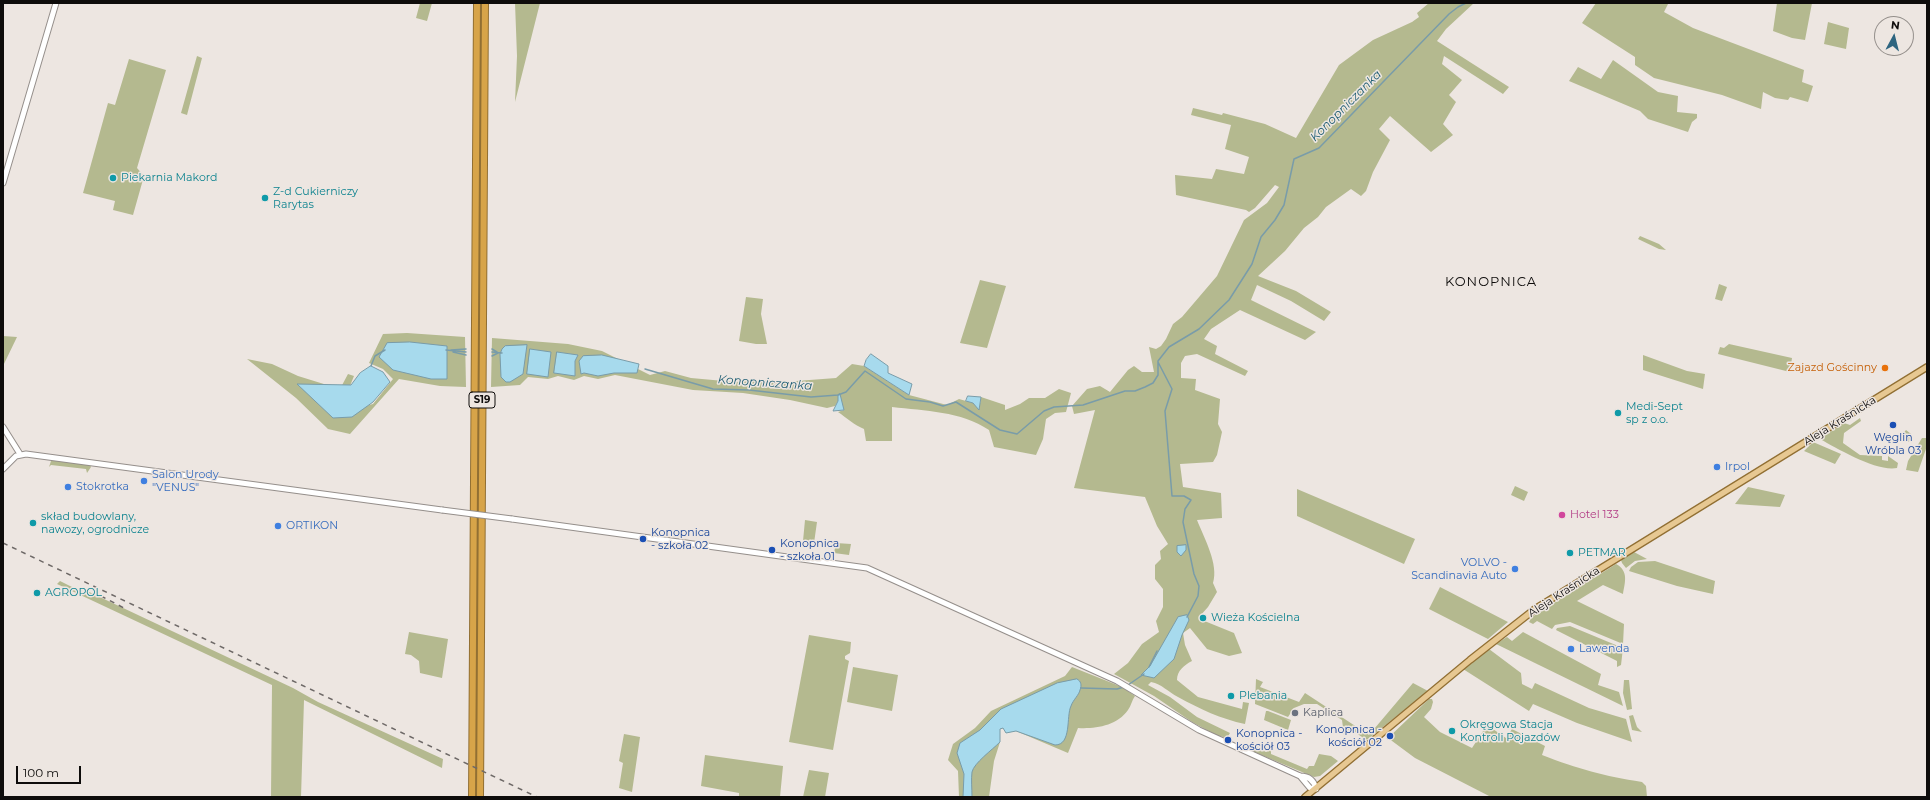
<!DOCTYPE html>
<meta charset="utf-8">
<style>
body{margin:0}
#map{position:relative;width:1930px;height:800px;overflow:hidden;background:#ede6e1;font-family:Montserrat,sans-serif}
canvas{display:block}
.frame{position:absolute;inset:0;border:4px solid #0e0c0b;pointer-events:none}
.north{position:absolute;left:1874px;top:16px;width:40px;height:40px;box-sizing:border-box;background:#ede6e1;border:1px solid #948f8b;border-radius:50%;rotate:7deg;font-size:11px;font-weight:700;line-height:16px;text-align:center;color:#0e0c0b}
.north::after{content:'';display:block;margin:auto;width:14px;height:18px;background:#2e6580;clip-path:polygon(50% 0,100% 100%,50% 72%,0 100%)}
.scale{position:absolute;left:16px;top:766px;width:65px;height:18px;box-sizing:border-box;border:2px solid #0e0c0b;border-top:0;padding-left:5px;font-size:12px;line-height:14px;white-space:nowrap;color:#0e0c0b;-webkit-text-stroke:3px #ede6e1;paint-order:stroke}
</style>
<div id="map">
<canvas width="1930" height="800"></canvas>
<div class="frame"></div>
<div class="north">N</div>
<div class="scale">100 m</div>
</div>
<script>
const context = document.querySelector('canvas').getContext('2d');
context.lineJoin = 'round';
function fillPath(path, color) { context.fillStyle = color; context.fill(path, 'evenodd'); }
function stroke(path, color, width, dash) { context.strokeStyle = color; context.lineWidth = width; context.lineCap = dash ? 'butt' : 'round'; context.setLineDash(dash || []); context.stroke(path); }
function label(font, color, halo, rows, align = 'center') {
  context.font = font + ' Montserrat,sans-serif'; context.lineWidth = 3; context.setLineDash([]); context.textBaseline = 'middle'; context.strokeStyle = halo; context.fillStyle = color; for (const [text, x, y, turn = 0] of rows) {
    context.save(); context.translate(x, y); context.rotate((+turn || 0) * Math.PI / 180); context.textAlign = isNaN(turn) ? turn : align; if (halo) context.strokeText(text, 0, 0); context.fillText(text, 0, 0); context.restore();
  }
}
fillPath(new Path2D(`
 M420,3H432L427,21L416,18Z
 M515,3H540L515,102L517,56Z
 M1429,3H1474L1446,29L1437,41L1509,87L1503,94L1444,56L1442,64L1462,80L1449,95L1456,102L1443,124L1453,135L1431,152L1390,116L1379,129L1390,140L1373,172L1366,191L1361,196L1351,189L1326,207L1318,217L1304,228L1285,251L1258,276L1296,291L1331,312L1324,321L1291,301L1257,285L1251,300L1316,332L1305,340L1240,310L1211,329L1204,339L1217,346L1215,354L1248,371L1245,376L1197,354L1185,356L1181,363V378L1196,379L1195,390L1220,399L1218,424L1222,432L1217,455L1213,462L1180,464L1183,487L1221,493L1222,518L1197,520C1204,538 1219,564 1213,583L1217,592L1208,607L1200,616L1202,620L1234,633L1242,653L1229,656L1207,649L1190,628L1183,633L1185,645L1192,661C1184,665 1177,671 1177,680L1198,697L1242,709L1243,702L1249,703L1245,724C1221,719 1200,709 1178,697C1168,692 1162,684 1151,682L1148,685L1170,697L1197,717L1230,733L1227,738L1216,735L1192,722L1154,696L1114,674L1128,663L1142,644L1159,632L1156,621L1163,607V589L1155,579V565L1161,559L1160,551L1168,544L1157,526L1145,497L1074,488L1095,410L1074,414L1072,406L1087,389L1100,386L1110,392L1128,370L1134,366L1142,372H1154L1149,347L1156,349L1161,346L1166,339L1173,324L1182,317L1217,276L1244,220L1267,203L1279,187L1275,185L1255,208L1249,212L1246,210L1176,195L1175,175L1212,179L1216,169L1244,174L1249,157L1225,149L1231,125L1191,115L1193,108L1222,115L1223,113L1265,124L1296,138L1339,65L1373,40L1412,22L1419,17L1417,13Z
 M1596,3H1672L1668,4L1664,12L1693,28L1804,70L1802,82L1813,86L1808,102L1790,97L1788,100L1775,98L1763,92L1761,109L1722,95L1654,78L1635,65V57L1582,23Z
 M1777,3H1812L1805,40L1792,38L1773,31Z
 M1828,22L1849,28L1846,49L1824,44Z
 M197,56L202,58L187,115L181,113Z
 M129,59L166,70L137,168L144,176L133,215L113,210L115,201L83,193L108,103L115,105Z
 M1613,60L1658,92L1678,96L1677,112L1697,114V118L1692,122L1688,132L1648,119L1640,111L1569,81L1578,67L1601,79Z
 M1640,236L1659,244L1666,250L1659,249L1638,239Z
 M980,280L1006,286L987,348L960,343Z
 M1719,284L1727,287L1722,301L1715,299Z
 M746,297L763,299L761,314L767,344H756L739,341Z
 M407,333L465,337L466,387L440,386L399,379L350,434L328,429L296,398L247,359L272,364L298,376L340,389L348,374L354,376L343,403L353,409L373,404L393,379L383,369L369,363L383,334Z
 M3,336L17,337L3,366Z
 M492,338L568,344L602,351L650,375L665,371L691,378L735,382L770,380L783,382L836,378L852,364L864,366L909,395L947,405L959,399L973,403L979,409L981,397L1005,405V410L1020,404L1029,398H1045L1059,389L1071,393L1066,412L1055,413L1046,419L1043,439L1036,455L994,447L989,430C961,411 925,411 892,407V441H866L864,429C854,425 847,418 838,412L844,410L838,395V401L835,406L827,408L790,400L743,393L693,390L615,375L598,379L584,376L574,380L558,376L548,379L528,377L520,385L491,387Z
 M1729,344L1792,358L1790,372L1718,354L1720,347L1724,348Z
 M1643,355L1687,371L1705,374L1703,389L1643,370Z
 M1860,418L1861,421L1844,433L1843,443L1860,455L1882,456V460L1888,461V456L1898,463L1897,468C1877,472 1838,449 1820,439L1842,424L1844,423L1850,425Z
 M1906,430L1911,434L1909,442L1904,440L1906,438L1902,435Z
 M1922,438H1927V446L1918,472L1906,470L1908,461Z
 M1813,442L1841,454L1835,464L1804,451Z
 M53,460L90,465L91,467L87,473L86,469L51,465L49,467L51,461Z
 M1515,486L1528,492L1524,501L1511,495Z
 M1748,487L1785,495L1780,507L1735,504Z
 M1297,489L1415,539L1404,564L1297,516Z
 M805,520L817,522L814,543L803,541Z
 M836,543L851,544L849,555L834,553Z
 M1631,552H1634L1647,559L1635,561L1626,568L1622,563L1621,560Z
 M1655,561L1715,581L1713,594L1677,586L1629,571L1631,567L1638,562Z
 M1616,564C1629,571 1625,582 1623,594L1603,585L1577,601L1624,624L1623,644L1570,622L1555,625L1552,629L1537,621L1533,624L1529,622L1532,617Z
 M60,581L84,593L87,591L293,688L318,702L443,759L442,768L304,700L301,797H271L272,685L57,584Z
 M1440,587L1508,622L1488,639L1429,609Z
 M1570,626L1623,648L1621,665L1617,667V661L1556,630L1557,628Z
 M409,632L448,639L442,678L420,673L419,661L411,655L405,654Z
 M1523,632L1601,674L1598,685L1619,692L1623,706L1496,644L1507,637L1512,641Z
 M809,635L851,642L850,653L845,656V659L849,661L848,666L833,750L789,742Z
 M1489,649L1521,673L1522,684L1532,689L1535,683L1589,708L1626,719L1632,742L1577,723L1533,704L1529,711L1463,669Z
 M853,667L898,675L892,711L847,702Z
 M1072,667L1122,687L1135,696C1132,700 1131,706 1128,710C1117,726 1095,729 1078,728L1068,753L1016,731L1006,733L1003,728L1000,729V742L994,761L989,797H959L958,771L948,760L953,744L975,728L991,711L1065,676Z
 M1256,679L1263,682L1260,687L1299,702L1305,693L1369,735L1413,683L1428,691L1368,739L1360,741L1363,738L1350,728L1344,735L1342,720L1317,704H1304L1294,708L1288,717L1255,704Z
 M1624,680H1629L1632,709L1627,710L1623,693Z
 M1429,699H1432L1433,702L1431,709L1424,717L1440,732L1472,748L1487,725L1506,738L1512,729L1545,746L1542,755C1578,769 1604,776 1642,782L1646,786L1647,797H1491L1415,758L1388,738Z
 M1266,711H1268L1291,720L1288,730L1264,720Z
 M1633,715L1637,727L1642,732L1632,730L1629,716Z
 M624,734L640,737L632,792L619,788L623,763L619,761Z
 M1250,744L1266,752L1269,750L1271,751V754L1307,769L1309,766H1314L1319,754L1331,756L1338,761L1320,776L1314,777L1247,749Z
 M705,755L783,766L780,797H739V793L701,786Z
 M809,770L829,773L825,797H803Z`), '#b4b98f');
const water = new Path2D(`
 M410,342L447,346V379H431L393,370L379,357L387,343Z
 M527,345L523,374L510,382H506L501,377L500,354L502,349L505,346Z
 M530,349L551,352L548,377L527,374Z
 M557,352L578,355L575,361V376L554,373Z
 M871,354L888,366V373L912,384L909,395L864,366L866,360Z
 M602,355L639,364L637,373H614L598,376L584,373L581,374L579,361L583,356Z
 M371,366L383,372L390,382L373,402L352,417L333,418L297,384L351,385L360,373Z
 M840,394L844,410L833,411L838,401V395Z
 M968,396L981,397L979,410L973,403L966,401Z
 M1186,545V550L1181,556L1177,552V546Z
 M1187,615L1189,620L1182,635L1174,659L1154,678L1141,675L1150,666L1178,617Z
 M1077,679C1081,681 1082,685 1080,690C1079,695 1073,700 1071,706C1066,716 1072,745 1055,745L1016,731L1006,733L1003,728L1000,729V742C992,750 974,763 972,772C971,779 972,789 972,797H963L964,774L957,753L960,743L980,730L1001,709L1057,683Z`);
fillPath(water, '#a7daed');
stroke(water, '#799ca9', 1);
stroke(new Path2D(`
 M492,349L497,352
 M446,350L466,352
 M451,350L466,349
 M453,352L466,355
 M492,352L502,353
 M492,356L498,353
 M1158,362L1172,389L1165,411L1172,496H1184L1191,500L1185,509L1183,522L1194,574L1199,586L1198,596L1187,617
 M371,366L375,356L385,350
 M645,369L713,389L749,390L811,397L838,395L846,392L865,371L906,399L930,402L943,406L956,402L1000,430L1017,434L1044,411L1054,407L1083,405L1125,391H1135L1145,387L1153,383L1158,375V361L1169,347L1199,329L1229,300L1252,264L1261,237L1275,220L1284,205L1294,159L1319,148L1449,14L1458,7L1466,3
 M1149,667L1157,651
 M1128,685L1144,674
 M1081,688L1117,689L1124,687`), '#799ca9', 1.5);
const secondary = new Path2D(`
 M3,183L56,3
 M3,427L20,454
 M3,469L16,456L26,454L442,510
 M512,519L867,568L1117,681L1199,730L1300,776C1309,776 1314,780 1316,789L1310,788L1300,776`);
const primary = new Path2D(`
 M1305,797L1470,660L1535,609L1927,367`);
const highway = new Path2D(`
 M472,797L477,3
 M480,797L485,3`);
stroke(secondary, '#958f8b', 7);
stroke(primary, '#916f33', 8);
stroke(highway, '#916f33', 8);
stroke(secondary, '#fff', 5);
stroke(primary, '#e7c892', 5.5);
stroke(highway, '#d7a449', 6);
stroke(new Path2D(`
 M3,543L537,797
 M101,596L124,608`), '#6e6967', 1.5, [5, 5]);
const secondaryBridge = new Path2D(`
 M442,510L512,519`);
stroke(secondaryBridge, '#958f8b', 7, []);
stroke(secondaryBridge, '#fff', 5);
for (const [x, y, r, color] of [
 [113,178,4,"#0f9aa8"],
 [265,198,4,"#0f9aa8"],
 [1885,368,4,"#e8710a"],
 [1618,413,4,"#0f9aa8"],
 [1893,425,4,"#1a4fb4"],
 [1717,467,4,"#3f7fe0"],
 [144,481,4,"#3f7fe0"],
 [68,487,4,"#3f7fe0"],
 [1562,515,4,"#d1479c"],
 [33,523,4,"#0f9aa8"],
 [278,526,4,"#3f7fe0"],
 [643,539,4,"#1a4fb4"],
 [772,550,4,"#1a4fb4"],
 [1570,553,4,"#0f9aa8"],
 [1515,569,4,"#3f7fe0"],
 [37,593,4,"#0f9aa8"],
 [1203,618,4,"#0f9aa8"],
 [1571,649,4,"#3f7fe0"],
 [1231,696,4,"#0f9aa8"],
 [1295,713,4,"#6b7280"],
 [1452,731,4,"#0f9aa8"],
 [1390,736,4,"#1a4fb4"],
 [1228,740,4,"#1a4fb4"]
]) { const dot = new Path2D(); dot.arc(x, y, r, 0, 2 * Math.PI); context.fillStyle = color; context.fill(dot); stroke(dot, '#ede6e1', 1.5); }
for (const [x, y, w] of [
 [482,400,26]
]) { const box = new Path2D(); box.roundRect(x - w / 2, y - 8, w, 16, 3); context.fillStyle = '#ede6e1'; context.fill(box); stroke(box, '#0e0c0b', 1); }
label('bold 10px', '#0e0c0b', null, [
 ["S19",482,400]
]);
label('11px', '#0d838f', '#ede6e1', [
 ["Piekarnia Makord",121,178],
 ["Z-d Cukierniczy",273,192],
 ["Rarytas",273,205],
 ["Medi-Sept",1626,407],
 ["sp z o.o.",1626,420],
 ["skład budowlany,",41,517],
 ["nawozy, ogrodnicze",41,530],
 ["PETMAR",1578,553],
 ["AGROPOL",45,593],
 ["Wieża Kościelna",1211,618],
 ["Plebania",1239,696],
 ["Okręgowa Stacja",1460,725],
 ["Kontroli Pojazdów",1460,738]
], 'left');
label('11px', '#c56008', '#ede6e1', [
 ["Zajazd Gościnny",1877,368]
], 'right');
label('11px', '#0e0c0b', '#ede6e1', [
 ["Aleja Kraśnicka",1840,421,-32],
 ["Aleja Kraśnicka",1564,592,-33]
]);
label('11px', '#164399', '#ede6e1', [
 ["Węglin",1893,438,"center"],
 ["Wróbla 03",1893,451,"center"],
 ["Konopnica",651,533],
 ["- szkoła 02",651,546],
 ["Konopnica",780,544],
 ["- szkoła 01",780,557],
 ["Konopnica -",1382,730,"right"],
 ["kościół 02",1382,743,"right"],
 ["Konopnica -",1236,734],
 ["kościół 03",1236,747]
], 'left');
label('11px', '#366cbe', '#ede6e1', [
 ["Irpol",1725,467],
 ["Salon Urody",152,475],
 ["\"VENUS\"",152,488],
 ["Stokrotka",76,487],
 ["ORTIKON",286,526],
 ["VOLVO -",1507,563,"right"],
 ["Scandinavia Auto",1507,576,"right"],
 ["Lawenda",1579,649]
], 'left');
label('11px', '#b23c85', '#ede6e1', [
 ["Hotel 133",1570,515]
], 'left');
label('11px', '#5b616d', '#ede6e1', [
 ["Kaplica",1303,713]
], 'left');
label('italic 12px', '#1f5e73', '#ede6e1', [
 ["Konopniczanka",1346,106,-45],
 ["Konopniczanka",765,383,4]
]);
context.letterSpacing = '1px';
label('13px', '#0e0c0b', '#ede6e1', [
 ["KONOPNICA",1491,282]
]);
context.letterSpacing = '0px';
</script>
